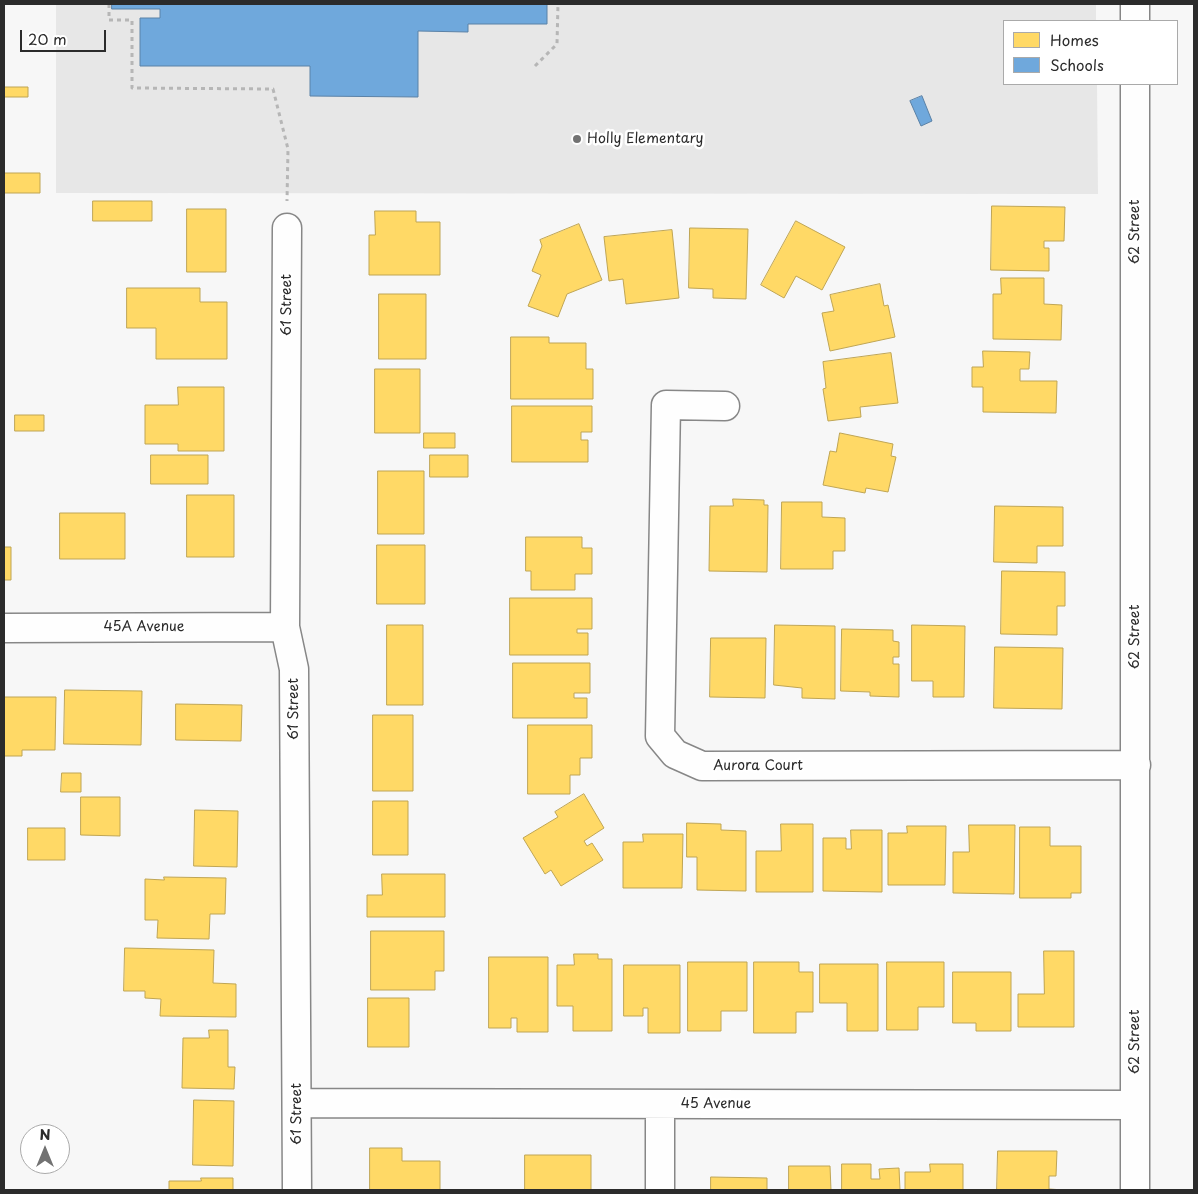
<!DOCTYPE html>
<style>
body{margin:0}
#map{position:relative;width:1198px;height:1194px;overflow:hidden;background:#f7f7f7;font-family:"Playpen Sans",sans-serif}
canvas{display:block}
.frame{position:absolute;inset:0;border:5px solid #2b2b2b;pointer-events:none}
.legend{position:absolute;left:1003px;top:20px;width:175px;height:65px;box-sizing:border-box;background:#fff;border:1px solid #aaa;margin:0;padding:6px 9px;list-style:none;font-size:15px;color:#2b2b2b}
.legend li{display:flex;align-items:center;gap:10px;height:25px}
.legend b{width:25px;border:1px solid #aaa}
.north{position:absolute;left:20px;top:1124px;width:50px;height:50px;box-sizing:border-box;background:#fff;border:1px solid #aaa;border-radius:50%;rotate:0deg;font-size:14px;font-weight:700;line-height:20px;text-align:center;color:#2b2b2b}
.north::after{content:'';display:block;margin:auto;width:18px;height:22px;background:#727272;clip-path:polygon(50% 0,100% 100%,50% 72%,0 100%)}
.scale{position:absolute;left:20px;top:30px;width:86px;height:22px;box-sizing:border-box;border:2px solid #2b2b2b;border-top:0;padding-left:6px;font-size:15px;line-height:18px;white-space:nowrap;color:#2b2b2b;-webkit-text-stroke:4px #fff;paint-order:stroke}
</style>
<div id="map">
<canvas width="1198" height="1194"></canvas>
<div class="frame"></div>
<ul class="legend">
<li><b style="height:14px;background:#ffd966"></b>Homes</li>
<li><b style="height:14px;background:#6fa8dc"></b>Schools</li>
</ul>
<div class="north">N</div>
<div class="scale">20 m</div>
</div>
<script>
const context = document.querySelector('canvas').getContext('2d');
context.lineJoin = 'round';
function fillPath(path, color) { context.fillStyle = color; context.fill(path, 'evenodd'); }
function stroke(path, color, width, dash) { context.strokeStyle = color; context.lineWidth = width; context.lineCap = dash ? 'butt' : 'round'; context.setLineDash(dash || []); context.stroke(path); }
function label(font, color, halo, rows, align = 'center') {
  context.font = font + ' "Playpen Sans",sans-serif'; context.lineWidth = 5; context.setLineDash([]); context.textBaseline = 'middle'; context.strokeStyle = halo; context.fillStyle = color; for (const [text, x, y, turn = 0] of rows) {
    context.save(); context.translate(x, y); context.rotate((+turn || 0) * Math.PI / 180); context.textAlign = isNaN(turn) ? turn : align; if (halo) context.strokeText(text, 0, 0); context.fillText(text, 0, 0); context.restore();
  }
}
fillPath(new Path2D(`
 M56,4H1096V21H1004V84H1097L1098,194L56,193Z`), '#e7e7e7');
const homes = new Path2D(`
 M4,87H28V97H4Z
 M4,173H40V193H4Z
 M93,201H152V221H93Z
 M992,206L1065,207L1064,241H1044V248H1049V271L991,270Z
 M187,209H226V272H187Z
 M375,211H416V222H440V275H369V235H375Z
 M796,221L845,247L822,290L796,276L784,298L761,285Z
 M579,224L602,280L567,294L558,317L528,306L541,275L532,271L542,246L540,240Z
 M690,228L748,229L746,299L713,298V289L689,288Z
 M672,230L679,298L626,304L623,279L609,281L604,237Z
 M1001,278H1044V304L1062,305L1061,340L993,339V294H1001Z
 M880,284L884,306L888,305L895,337L830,351L822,313L834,311L830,295Z
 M127,288H200V302H227V359H156V328H127Z
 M379,294H426V359H379Z
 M511,337H549V343H586V369H593V399H511Z
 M983,351L1030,352L1029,369H1020V381H1057L1056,413L983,412V387H972V367H983Z
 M891,353L898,403L860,407L861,417L828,421L823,389L826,388L823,362Z
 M375,369H420V433H375Z
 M178,387H224V451H178V444H145V405H178Z
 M512,406H592V432H581V440H588V462H512Z
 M15,415H44V431H15Z
 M424,433H455V448H424Z
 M840,433L893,444L891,456L896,457L888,492L866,488L865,493L823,485L830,451L836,452Z
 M151,455H208V484H151Z
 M430,455H468V477H430Z
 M378,471H424V534H378Z
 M187,495H234V557H187Z
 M733,499L764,500V505H768L767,572L709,571L710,506H733Z
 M782,502H822V517L845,518V551H833V569H781Z
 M995,506L1063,507V546H1037V563L994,562Z
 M60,513H125V559H60Z
 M526,537H582V548H592V574H575V590H531V571H526Z
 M377,545H425V604H377Z
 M4,547H11V580H4Z
 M1002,571L1065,572V606H1057V635L1001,634Z
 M510,598H592V629H577V633H588V655H510Z
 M387,625H423V705H387Z
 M775,625L835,626V699L802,698V688L774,685Z
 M912,625L965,626L964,697H933V681H912Z
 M842,629L893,630V641L899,642V657H893V664H899V697L870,696V692L841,691Z
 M711,638H766L765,698L710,697Z
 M995,647L1063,648L1062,709L994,708Z
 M513,663H590V693H574V698H587V718H513Z
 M65,690L142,691L141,745L64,744Z
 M4,697H56L55,750H22V756H4Z
 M176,704L242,705L241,741L176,740Z
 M373,715H413V791H373Z
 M528,725H592V758H580V775H570V794H528Z
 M62,773H81V792H61Z
 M584,794L604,828L584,841L587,846L592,843L603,860L561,886L551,870L545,874L523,838L558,817L555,812Z
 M81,797H120V836L81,835Z
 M373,801H408V855H373Z
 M195,810L238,811L237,867L194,866Z
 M687,823L721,824V830L746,831V891L697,890V857H687Z
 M781,824H813V892H756V851H781Z
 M969,825H1015L1014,894L953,893V852H969Z
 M907,826H946L945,885H888V833H907Z
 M1020,827H1050V846H1081V893H1071V898H1020Z
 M28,828H65V860H28Z
 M851,830H882V892L823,891V838H846V849H851Z
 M643,834H683L682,888H623V842H643Z
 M382,874H445V917H367V895H382Z
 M164,877L226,878L225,914H210L209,939L157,938L158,920H145V879L164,880Z
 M371,931H444V971H435V990H371Z
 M125,948L214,950L213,983L236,984V1017L160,1016L161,999L145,998V991H124Z
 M1044,951H1074V1027H1018V994H1044Z
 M574,954H598V959H612V1031H573V1006H557V965H574Z
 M489,957H548V1032H517V1018H511V1028H489Z
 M688,962H747V1011H721V1031H688Z
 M754,962H799V972H813V1012H796V1033H754Z
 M887,962H944V1007H918V1030H887Z
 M820,964H878V1031H847V1003H820Z
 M624,965H680V1033H648V1008H643V1016H624Z
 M953,972H1011V1031H976V1023H953Z
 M368,998H409V1047H368Z
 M209,1030H228V1067H235L234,1089L182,1088L183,1038H209Z
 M194,1100L234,1101L233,1166L193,1165Z
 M370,1148H402V1161H440V1190H370Z
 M998,1151H1057L1056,1176H1049V1189L1064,1190H997Z
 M525,1155H591V1190H525Z
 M842,1164H871V1179H880L879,1169L899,1168L900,1190H842Z
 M930,1164H963V1190H905V1172H930Z
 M789,1166H830L831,1190H789Z
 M711,1177L767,1178V1190H711Z
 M201,1178H233V1190H169V1181H201Z`);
fillPath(homes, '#ffd966');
stroke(homes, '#bfa554', 1);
const schools = new Path2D(`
 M112,4H547V24H468V32L418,31V97L310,96V66H140V18H160V9H112Z
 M922,96L932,121L921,126L910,101Z`);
fillPath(schools, '#6fa8dc');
stroke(schools, '#5b82a7', 1);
const minor = new Path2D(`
 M1135,4V21
 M287,228L285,627L294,669L297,1190
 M725,406L666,405L660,736L675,754L702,766L1136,765
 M4,628L285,627
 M297,1103L1135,1105
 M660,1190V1104
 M1135,1190V84`);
stroke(minor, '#878787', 31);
stroke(new Path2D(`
 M109,4V20H132V88L273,89L288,149L287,201
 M535,66L557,44L558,4`), '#b6b6b6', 3, [4, 4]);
stroke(minor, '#fefefe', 28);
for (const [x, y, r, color] of [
 [577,139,5,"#727272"]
]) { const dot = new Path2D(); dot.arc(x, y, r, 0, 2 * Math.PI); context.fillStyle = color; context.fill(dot); stroke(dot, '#fff', 2); }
label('14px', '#2b2b2b', '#fff', [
 ["Holly Elementary",587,139]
], 'left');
label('14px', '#2b2b2b', '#fff', [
 ["62 Street",1135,232,-90],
 ["61 Street",287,305,-90],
 ["45A Avenue",144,627],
 ["62 Street",1135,637,-90],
 ["61 Street",294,709,-90],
 ["Aurora Court",758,766],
 ["62 Street",1135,1042,-90],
 ["45 Avenue",716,1104],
 ["61 Street",297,1114,-90]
]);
</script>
